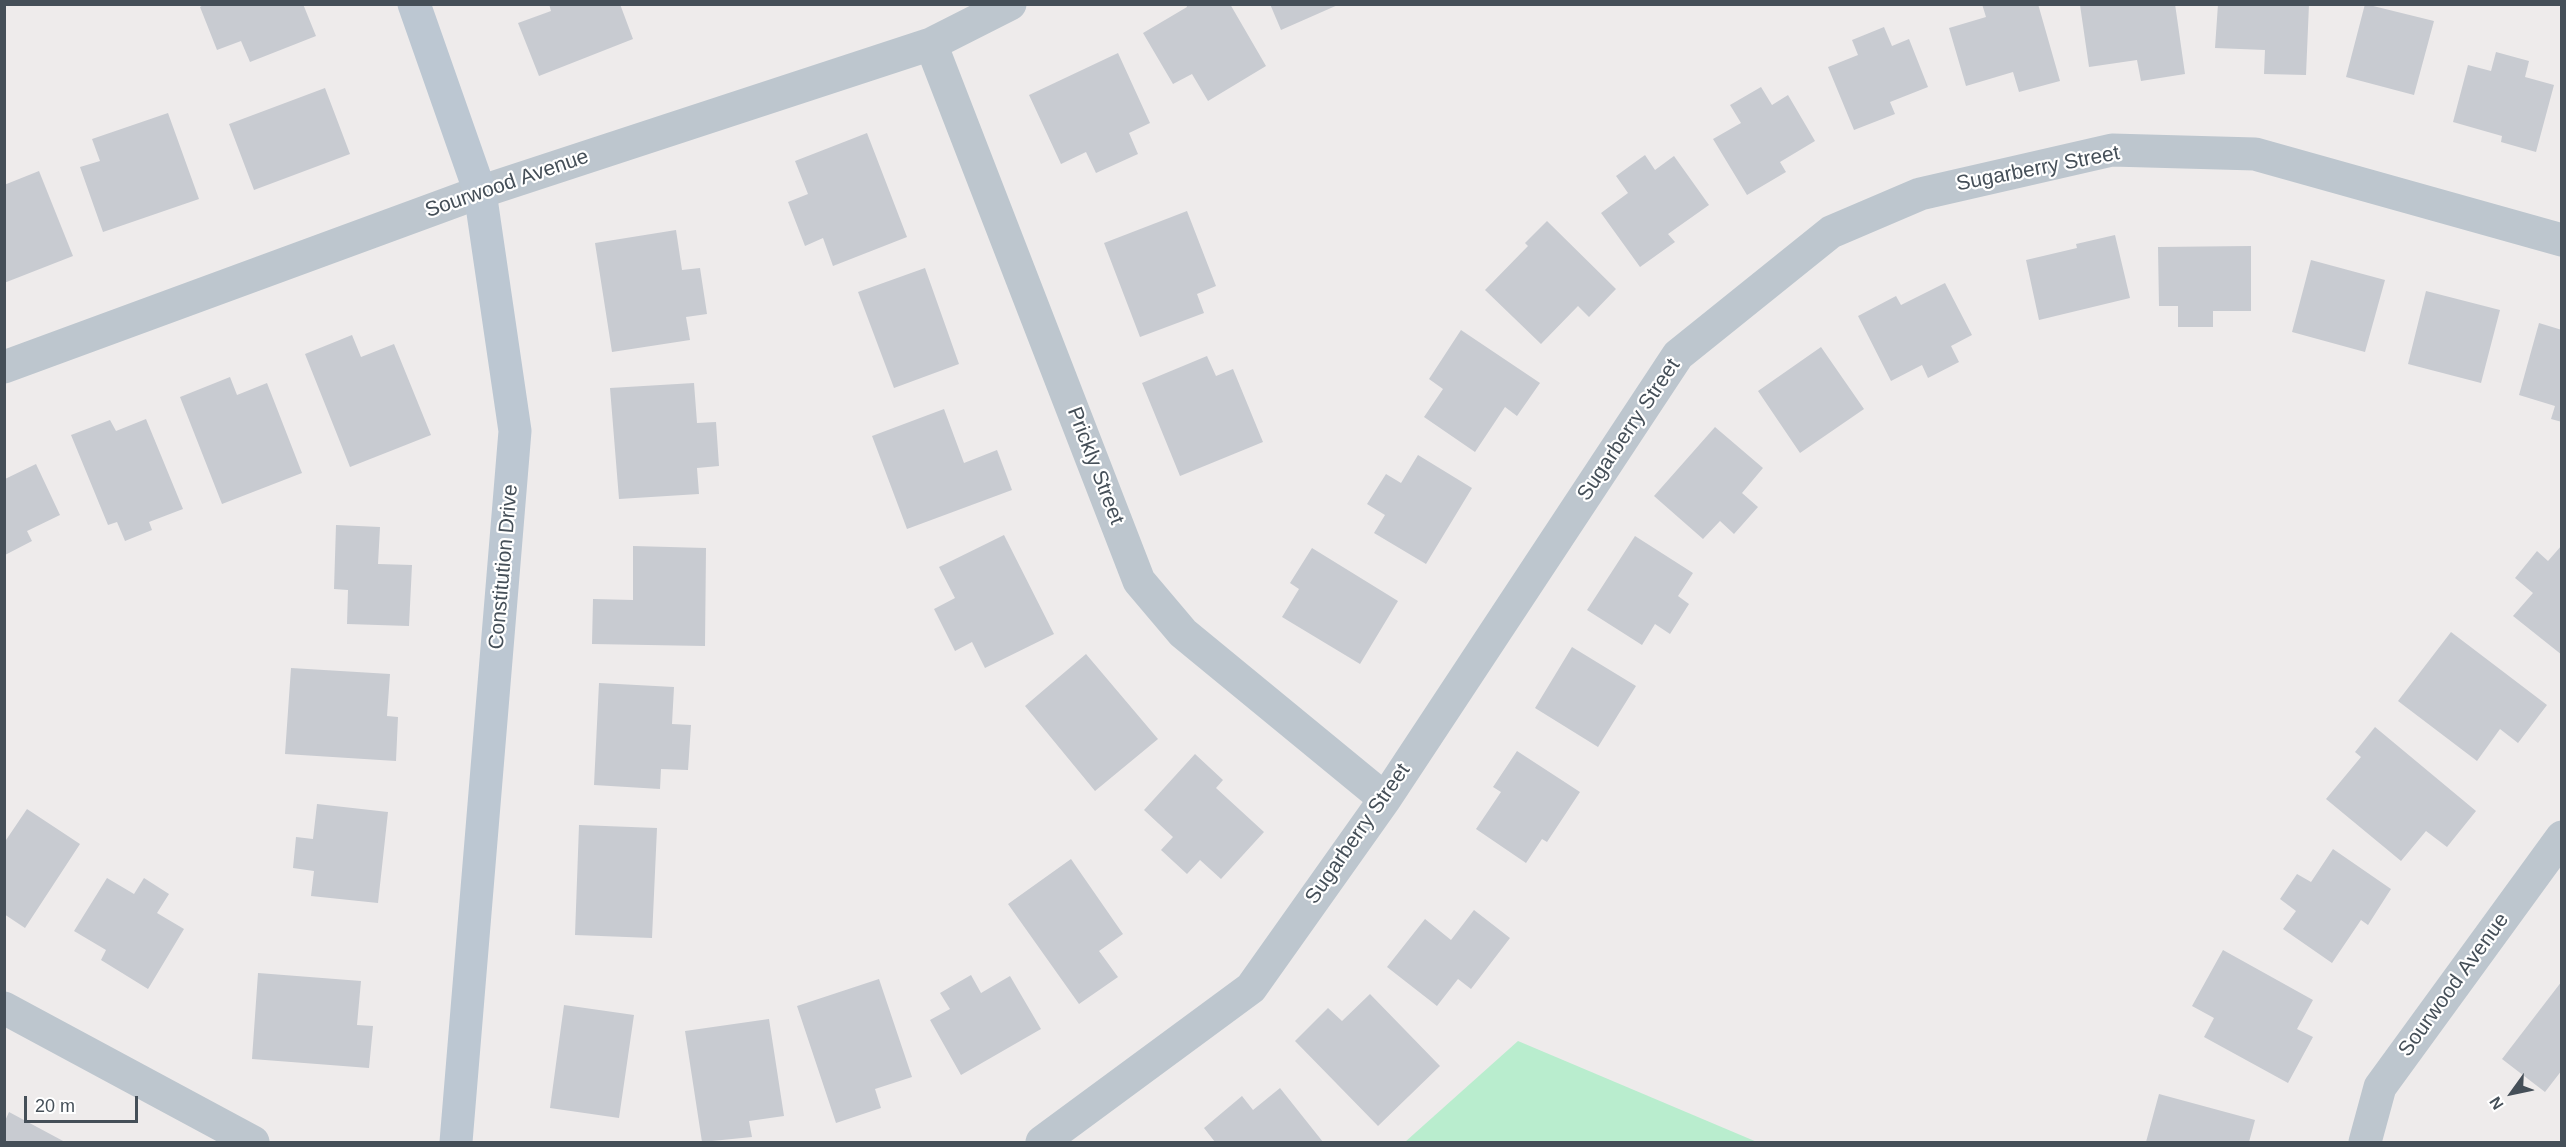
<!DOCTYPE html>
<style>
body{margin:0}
#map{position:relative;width:2566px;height:1147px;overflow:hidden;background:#eeebeb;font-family:Helvetica,sans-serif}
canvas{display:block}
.frame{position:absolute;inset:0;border:6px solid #454f58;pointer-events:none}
.north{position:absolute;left:2482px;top:1063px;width:60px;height:60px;-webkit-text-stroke:4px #fff;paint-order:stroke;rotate:237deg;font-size:16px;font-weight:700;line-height:24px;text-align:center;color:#454f58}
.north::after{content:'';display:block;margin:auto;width:21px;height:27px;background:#454f58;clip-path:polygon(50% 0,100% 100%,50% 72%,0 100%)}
.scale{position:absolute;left:24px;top:1096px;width:114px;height:27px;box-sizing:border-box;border:3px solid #454f58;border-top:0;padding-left:8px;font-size:18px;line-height:21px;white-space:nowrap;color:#454f58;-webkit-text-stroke:4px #fff;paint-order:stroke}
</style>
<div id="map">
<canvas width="2566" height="1147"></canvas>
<div class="frame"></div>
<div class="north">N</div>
<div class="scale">20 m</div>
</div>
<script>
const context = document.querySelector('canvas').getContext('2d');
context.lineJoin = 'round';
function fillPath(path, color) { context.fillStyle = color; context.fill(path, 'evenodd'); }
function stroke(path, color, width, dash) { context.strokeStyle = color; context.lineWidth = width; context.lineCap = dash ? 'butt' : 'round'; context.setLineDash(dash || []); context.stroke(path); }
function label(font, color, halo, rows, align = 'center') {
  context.font = font + ' Helvetica,sans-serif'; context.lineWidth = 4.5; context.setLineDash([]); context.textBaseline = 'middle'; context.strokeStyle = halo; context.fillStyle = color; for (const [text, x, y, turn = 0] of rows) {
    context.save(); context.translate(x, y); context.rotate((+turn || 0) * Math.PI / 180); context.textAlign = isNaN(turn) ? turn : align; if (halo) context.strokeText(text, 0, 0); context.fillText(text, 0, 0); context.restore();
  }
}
fillPath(new Path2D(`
 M1518,1041L1757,1142H1405Z`), '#b9edce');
fillPath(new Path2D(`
 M205,4H303L316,36L250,62L241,41L217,50L200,7Z
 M549,4H620L633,39L539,76L518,23L551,11Z
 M1186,4H1230L1266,66L1208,101L1192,74L1173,84L1143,33L1187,7Z
 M1270,4H1340L1281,30Z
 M1982,4H2038L2060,81L2019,92L2013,72L1966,86L1949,28L1986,17Z
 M2084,4H2175L2185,74L2141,81L2137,60L2089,67L2080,5Z
 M2218,4H2309L2306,75L2264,74L2265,50L2215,48Z
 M2365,4L2434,21L2414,95L2346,77Z
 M1884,27L1892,46L1909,39L1928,87L1890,102L1895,114L1854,130L1828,67L1858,55L1852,40Z
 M2496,52L2529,61L2525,77L2554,85L2536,152L2501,142L2502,136L2453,122L2468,65L2491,71Z
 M1118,53L1150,123L1129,133L1138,154L1096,173L1086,152L1061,164L1029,95Z
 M1761,87L1772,105L1788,95L1815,141L1780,162L1786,172L1747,195L1713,139L1741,123L1730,105Z
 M325,88L350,154L254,190L229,124Z
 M168,113L199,199L103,232L80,167L100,161L92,139Z
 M867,133L907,237L833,266L823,238L805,246L788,202L808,194L795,161Z
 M1645,155L1655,170L1674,156L1709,205L1668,234L1675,242L1640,267L1601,213L1628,193L1616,176Z
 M39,171L73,256L4,283V185Z
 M1187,211L1216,286L1197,294L1204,313L1140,337L1104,243Z
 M1547,221L1616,289L1589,317L1578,306L1541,344L1485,290L1528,246L1525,243Z
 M676,230L682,270L700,268L707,314L686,317L690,340L612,352L595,243Z
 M2115,235L2130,298L2039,320L2026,260L2077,248L2076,244Z
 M2251,246V311H2213V327H2178V306H2159L2158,247Z
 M2311,260L2385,280L2365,352L2292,332Z
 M925,268L959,364L894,388L858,292Z
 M1945,283L1972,335L1951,346L1959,362L1928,378L1922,365L1891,381L1858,316L1896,296L1901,305Z
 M2426,291L2500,310L2481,383L2408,364Z
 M2539,323L2562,330V422L2551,419L2555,406L2519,395Z
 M1461,330L1540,383L1517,416L1505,407L1475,452L1424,417L1443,389L1429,379Z
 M352,335L361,357L394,344L431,435L350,467L305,354Z
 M1821,347L1864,409L1800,453L1758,391Z
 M1207,356L1216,376L1233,369L1263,442L1180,476L1142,383Z
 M230,377L237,395L267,383L302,473L222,504L180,397Z
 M694,383L697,423L716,422L719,466L697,468L699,494L619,499L610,388Z
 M944,409L964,463L997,450L1012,490L907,529L872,436Z
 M146,419L183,509L149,522L152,530L125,541L117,522L108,525L71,435L110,420L116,431Z
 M1715,427L1763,468L1742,493L1758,507L1734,534L1720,521L1703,539L1654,496Z
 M1418,455L1472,488L1426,564L1374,533L1385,515L1367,504L1386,474L1401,483Z
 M36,464L60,515L27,531L32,541L5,555V479Z
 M336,525L380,527L378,564L412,565L409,626L347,624L348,590L334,589Z
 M1004,535L1054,634L985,668L972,642L955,651L934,609L955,598L939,567Z
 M1635,536L1693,573L1678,596L1689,604L1670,634L1655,624L1642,645L1587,610Z
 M2562,545V655L2513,616L2533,593L2515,578L2537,551L2548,561Z
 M633,546L706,548L705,646L592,644L593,599L633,600Z
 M1312,548L1398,601L1360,664L1282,617L1299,589L1290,583Z
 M2451,632L2547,705L2518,743L2500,729L2477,761L2398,701Z
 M1572,647L1636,686L1598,747L1535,708Z
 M1086,654L1158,739L1095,791L1025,706Z
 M291,668L390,674L387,716L398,717L396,761L285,754Z
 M599,683L674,687L672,724L691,725L688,770L661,769L660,789L594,785Z
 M2375,727L2476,811L2447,847L2426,831L2401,861L2326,799L2361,757L2355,752Z
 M1517,751L1580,792L1547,842L1542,839L1526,863L1476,829L1501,792L1493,787Z
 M1195,754L1223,780L1216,788L1264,832L1221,879L1200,860L1187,874L1161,850L1173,837L1144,810Z
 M317,804L388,812L378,903L311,896L314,871L293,868L296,837L313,839Z
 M27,809L80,844L25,928L4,914V843Z
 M579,825L657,828L652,938L575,935Z
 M2333,849L2391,889L2368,925L2361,920L2332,963L2283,929L2296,911L2280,899L2297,874L2311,882Z
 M1071,859L1123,934L1099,951L1118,977L1079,1004L1008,904Z
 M107,878L134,894L144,878L169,894L157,913L184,929L148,989L101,960L106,950L74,931Z
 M1474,910L1510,938L1471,989L1458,979L1437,1006L1387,967L1425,919L1451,940Z
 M2223,950L2313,1000L2297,1029L2313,1037L2288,1083L2204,1037L2214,1018L2192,1006Z
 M258,973L361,981L357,1025L373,1026L369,1068L252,1059Z
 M971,975L981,993L1010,976L1041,1029L961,1075L930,1020L950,1009L940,993Z
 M879,979L912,1077L875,1089L881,1108L836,1123L797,1006Z
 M2562,981V1070L2545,1092L2502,1059Z
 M1370,994L1440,1066L1378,1126L1295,1041L1328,1008L1342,1021Z
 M564,1005L634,1015L619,1118L550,1108Z
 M769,1019L784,1116L749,1121L752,1137L702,1142L685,1031Z
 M1280,1088L1323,1142H1215L1204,1128L1242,1096L1253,1110Z
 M2159,1094L2255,1120L2249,1142H2146Z
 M9,1112L65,1142H5V1121Z`), '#c8cbd1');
stroke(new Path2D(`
 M931,44L1139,581L1183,633L1385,799
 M4,367L480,192L931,44L1010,4
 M4,1008L253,1142
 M1042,1142L1251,988L1385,799L1678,355L1831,232L1920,194L2112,150L2255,154L2562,240
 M2365,1142L2380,1087L2562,837`), '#bdc6ce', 33);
stroke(new Path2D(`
 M414,4L480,192L515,431L456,1142`), '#bcc7d2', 33);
label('21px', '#454f58', '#fff', [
 ["Sugarberry Street",2038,169,-11],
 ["Sourwood Avenue",507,184,-19],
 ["Sugarberry Street",1629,430,-56],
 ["Prickly Street",1095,466,69],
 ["Constitution Drive",504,567,-85],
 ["Sugarberry Street",1358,834,-55],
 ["Sourwood Avenue",2454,985,-54]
]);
</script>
